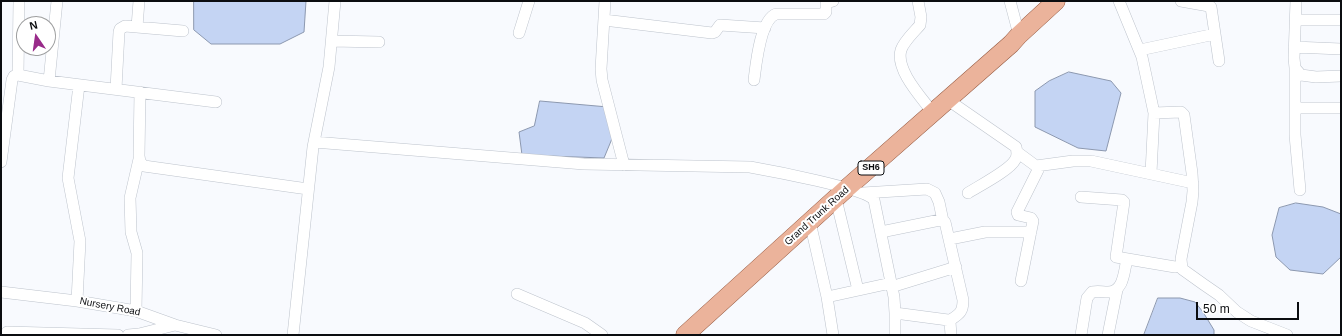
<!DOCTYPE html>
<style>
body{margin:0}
#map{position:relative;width:1342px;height:336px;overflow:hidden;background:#f8fafe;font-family:Helvetica,sans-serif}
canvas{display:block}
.frame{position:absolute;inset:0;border:2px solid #0b0d10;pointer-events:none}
.north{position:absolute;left:16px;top:16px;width:40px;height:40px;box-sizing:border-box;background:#fff;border:1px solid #9d9e9f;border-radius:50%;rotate:347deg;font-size:11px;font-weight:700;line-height:16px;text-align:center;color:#0b0d10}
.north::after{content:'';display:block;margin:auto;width:14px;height:18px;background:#992b8a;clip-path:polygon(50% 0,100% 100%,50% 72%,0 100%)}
.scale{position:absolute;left:1196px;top:302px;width:103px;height:18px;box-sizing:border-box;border:2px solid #0b0d10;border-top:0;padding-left:5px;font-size:12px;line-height:14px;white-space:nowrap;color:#0b0d10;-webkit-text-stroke:3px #fff;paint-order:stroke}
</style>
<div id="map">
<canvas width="1342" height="336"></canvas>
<div class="frame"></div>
<div class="north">N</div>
<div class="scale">50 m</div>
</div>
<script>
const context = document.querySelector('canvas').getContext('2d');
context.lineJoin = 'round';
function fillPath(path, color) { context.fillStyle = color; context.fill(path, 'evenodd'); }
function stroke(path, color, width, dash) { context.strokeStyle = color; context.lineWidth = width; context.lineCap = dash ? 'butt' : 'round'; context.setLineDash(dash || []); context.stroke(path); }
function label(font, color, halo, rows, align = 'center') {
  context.font = font + ' Helvetica,sans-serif'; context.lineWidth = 4; context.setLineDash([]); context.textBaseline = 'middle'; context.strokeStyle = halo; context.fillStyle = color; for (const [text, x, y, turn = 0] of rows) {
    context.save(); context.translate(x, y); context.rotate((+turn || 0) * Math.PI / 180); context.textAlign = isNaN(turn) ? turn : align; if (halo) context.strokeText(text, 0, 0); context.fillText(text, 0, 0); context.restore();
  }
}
const water = new Path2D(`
 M194,1H306L304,32L280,44H211L194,30Z
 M1069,72L1111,81L1121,93L1106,151L1078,148L1035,127V91L1049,81Z
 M540,101L608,107L616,129L604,158L522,155L519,132L534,126Z
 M1296,203L1323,207L1341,214V257L1323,274L1290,270L1276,257L1272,235L1279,208Z
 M1158,298H1180L1195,302L1203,312L1214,330V335H1144Z`);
fillPath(water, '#c4d4f3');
stroke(water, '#8c98af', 1);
const street = new Path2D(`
 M605,1L601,69L602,80L624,165
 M918,1L921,17L920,25C914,32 904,41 901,50C895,70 922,98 933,113
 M1010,1L1019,35
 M1119,1L1142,57L1154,113L1181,112L1184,115L1192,173L1193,191L1192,202L1181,259L1182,269L1203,284L1219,295L1237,312L1251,321L1287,335
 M1181,1L1209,6L1211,7L1219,61
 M1296,1L1294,58L1295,68L1301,75L1316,77L1341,76
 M604,20L712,33L715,32L720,25L765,28
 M1296,20H1341
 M137,27L139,1
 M519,33L529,1
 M332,41L379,42
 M1294,47L1341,49
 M1140,50L1215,34
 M1295,68V135L1300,190
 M18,75L19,1
 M754,80C756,65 760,20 776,14H824L826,12V3L833,1
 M49,81L57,1
 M116,89L119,32L120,29L125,26L183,31
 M140,92L139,156L140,162L144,166L308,189
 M948,100L1016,147C1017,151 1018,156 1015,160C1010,170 979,186 968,193
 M1296,108H1341
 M314,142L584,164L750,167C767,170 869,189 874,200L894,297L895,313V335
 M1017,152L1036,166L1038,170L1017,212L1018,215L1031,218L1033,221L1021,281
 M1,162L12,80L14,76L18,75L49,81L216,102
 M1036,166L1073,161H1091L1193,183
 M1151,173L1154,113
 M863,193L927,189L935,193L939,202L943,221
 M1081,197L1122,200L1124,202L1116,257L1175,267L1181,266
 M836,199L858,290
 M810,222L827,297L833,335
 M881,232L940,220L945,222L963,300C963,313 959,314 949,321
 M950,239L985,232H1031
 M891,287L956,267
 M1,292L77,301L136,311L175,325L216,335
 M517,294L585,323L602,335
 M827,297L891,283
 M77,301L80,241L68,178L79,85
 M136,311L137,253L131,232L130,198L139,159
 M895,313L948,320L950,322L951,335
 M7,332L118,335
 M128,335L139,334L175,325
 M293,335L313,147L329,67L335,1
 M1081,335L1087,298L1092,292C1098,291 1102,292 1108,292C1124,292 1124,271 1127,259
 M1108,335L1117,290`);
const primary = new Path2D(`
 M685,335L847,188L1011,44L1019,35L1056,1`);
stroke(street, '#bdc3cc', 12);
stroke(primary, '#94583f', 19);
stroke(street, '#fff', 11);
stroke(primary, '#ebb39b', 18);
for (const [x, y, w] of [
 [871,168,26]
]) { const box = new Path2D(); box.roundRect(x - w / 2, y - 7, w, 14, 3); context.fillStyle = '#fff'; context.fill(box); stroke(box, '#0b0d10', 1); }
label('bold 9px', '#0b0d10', null, [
 ["SH6",871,168]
]);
label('10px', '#0b0d10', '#fff', [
 ["Grand Trunk Road",817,216,-42],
 ["Nursery Road",110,307,11]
]);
</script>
